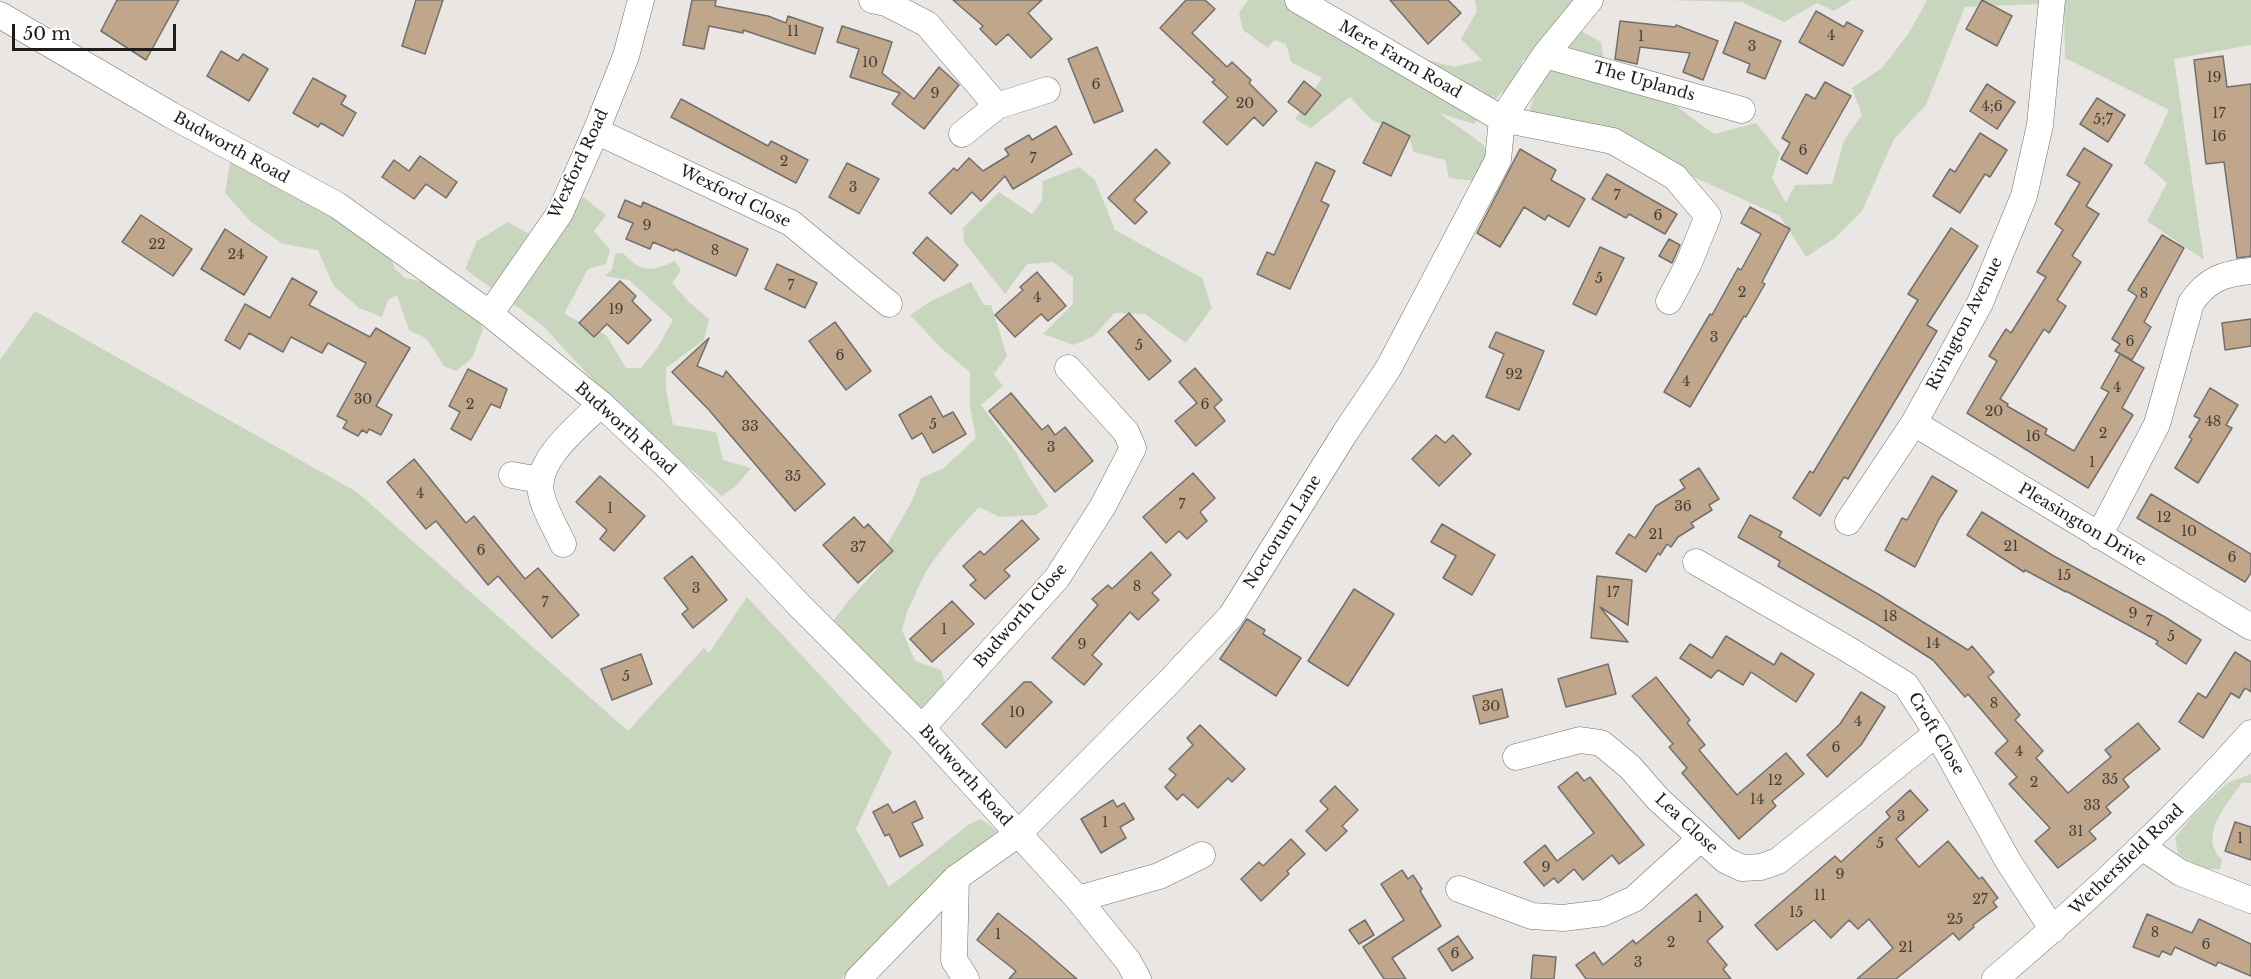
<!DOCTYPE html>
<style>
body{margin:0}
#map{position:relative;width:2251px;height:979px;overflow:hidden;background:#e9e6e3;font-family:"Libre Baskerville",serif}
canvas{display:block}
.scale{position:absolute;left:12px;top:24px;width:164px;height:27px;box-sizing:border-box;border:3px solid #1e1d1c;border-top:0;padding-left:8px;font-size:18px;line-height:21px;white-space:nowrap;color:#1e1d1c;-webkit-text-stroke:4px #fff;paint-order:stroke}
</style>
<div id="map">
<canvas width="2251" height="979"></canvas>
<div class="scale">50 m</div>
</div>
<script>
const context = document.querySelector('canvas').getContext('2d');
context.lineJoin = 'round';
function fillPath(path, color) { context.fillStyle = color; context.fill(path, 'evenodd'); }
function stroke(path, color, width, dash) { context.strokeStyle = color; context.lineWidth = width; context.lineCap = dash ? 'butt' : 'round'; context.setLineDash(dash || []); context.stroke(path); }
function label(font, color, halo, rows, align = 'center') {
  context.font = font + ' "Libre Baskerville",serif'; context.lineWidth = 4.5; context.setLineDash([]); context.textBaseline = 'middle'; context.strokeStyle = halo; context.fillStyle = color; for (const [text, x, y, turn = 0] of rows) {
    context.save(); context.translate(x, y); context.rotate((+turn || 0) * Math.PI / 180); context.textAlign = isNaN(turn) ? turn : align; if (halo) context.strokeText(text, 0, 0); context.fillText(text, 0, 0); context.restore();
  }
}
fillPath(new Path2D(`
 M1248,0H1321L1330,4L1383,41L1413,56L1454,67L1482,60L1461,39L1477,11L1475,0H1604L1578,14L1572,26L1601,42L1604,62L1580,76L1676,106L1714,134L1756,123L1780,153L1772,178L1786,203L1795,185L1832,184L1844,140L1862,115L1852,88L1882,68L1909,33L1927,0H2251V45L2174,59L2204,260L2147,221L2167,183L2144,163L2169,110L2065,58L2064,3L1965,7L1926,105L1894,139L1862,211L1835,238L1806,257L1780,216L1647,156L1530,132V109L1544,66L1522,60L1520,92L1501,93L1474,124L1439,113L1484,145L1486,158L1475,181L1449,178L1445,160L1414,152L1408,135L1372,120L1350,97L1311,128L1295,119L1322,78L1291,62L1286,44L1274,40L1268,48L1243,30L1239,13Z
 M1665,0H1852L1834,11L1817,3L1784,22L1742,2Z
 M232,150L254,154L300,170L312,193L383,237L395,269L405,278L434,284L474,303L483,329L472,358L456,371L444,366L427,339L409,330L397,295L388,300L382,317L359,308L333,285L318,250L283,244L251,222L225,193Z
 M1079,167L1095,180L1115,230L1202,278L1212,308L1186,343L1145,314L1114,313L1094,336L1074,345L1043,334L1073,304V277L1053,262L1027,264L1005,294L964,242L963,228L999,192L1032,214L1042,200L1043,181Z
 M583,197L606,215L594,231L610,250L606,264L588,269L564,314L606,335L626,368H641L658,347L673,320L629,280L605,276L612,269L615,254L623,253C642,273 651,272 675,261L681,270L672,283L689,302L709,319L704,340L666,368V390L673,425L716,432L723,460L751,468L736,486L722,496L619,408L542,325L465,269L477,241L508,222L531,235L568,219Z
 M971,282L984,305H991L1007,356L994,374L1003,386L981,405L1016,452L1026,472L1048,506L1036,515L999,517L979,507L948,541L926,571L907,612L902,630L915,661L941,670L947,689L930,726L826,630L850,599L880,566L888,543L912,501L921,478L944,468L976,438L970,407V372L941,348L910,315L931,301Z
 M35,311L357,492L628,731L704,648L709,653L747,597L892,752L856,829L889,887L968,825L981,819L997,831L905,911L841,979H0V360Z
 M2251,774V783H2242C2228,802 2197,838 2222,859L2220,869H2202L2178,854L2175,838L2192,817L2227,783Z`), '#c9d6be');
const building = new Path2D(`
 M117,0H179L146,60L101,31Z
 M416,0H443L425,54L402,46Z
 M692,0H716L715,6L768,16L786,23L788,16L823,28L815,54L743,30V33L709,26L704,49L683,45Z
 M953,0H1042L1028,13L1052,39L1031,58L1008,34L996,45L980,29L983,26Z
 M1186,0H1205L1215,9L1192,33L1227,67L1232,62L1251,80L1249,83L1277,111L1263,126L1254,117L1227,145L1203,122L1228,97L1212,82L1215,80L1160,28Z
 M1390,0H1448L1461,13L1428,44Z
 M1982,0L2012,16L1997,46L1966,29Z
 M1816,11L1844,27L1847,22L1863,31L1843,66L1799,42Z
 M1620,21L1675,27L1676,25L1718,41L1703,80L1683,72L1690,53L1640,47L1637,64L1615,59Z
 M1735,22L1781,41L1765,79L1747,72L1750,64L1723,53Z
 M842,26L892,42L882,73L914,99L939,67L959,85L924,129L892,104L900,93L850,77L859,49L837,42Z
 M1097,47L1123,111L1094,123L1068,59Z
 M221,51L238,61L243,54L268,69L249,101L207,76Z
 M2223,56L2227,87L2251,84V256L2237,258L2224,162L2206,164L2194,60Z
 M313,78L346,96L341,104L356,113L343,136L321,123L318,127L293,113Z
 M1304,81L1321,95L1305,115L1288,102Z
 M1825,82L1851,96L1807,174L1781,159L1790,143L1782,138L1806,94L1815,99Z
 M1987,84L2015,102L1997,129L1970,111Z
 M2097,98L2125,115L2108,142L2080,124Z
 M681,99L768,146L771,141L808,160L796,183L671,117Z
 M1383,122L1410,136L1391,176L1363,163Z
 M1056,126L1072,154L1013,189L1005,176L981,201L972,192L951,214L929,193L954,168L957,171L969,158L983,171L1009,155L1005,149L1029,135L1032,140Z
 M1980,133L2007,150L1990,177L1985,174L1960,213L1933,196L1950,169L1955,172Z
 M2084,148L2112,165L2086,206L2099,214L2072,256L2081,262L2057,300L2066,306L2049,333L2044,329L2000,399L2008,404L2007,406L2047,429L2045,434L2074,451L2109,392L2101,388L2120,354L2144,368L2122,408L2133,415L2088,488L1967,413L1997,361L1989,356L2006,329L2011,333L2046,277L2037,272L2063,230L2055,224L2080,183L2067,175Z
 M1156,149L1170,163L1134,200L1147,212L1135,224L1108,198Z
 M1520,149L1556,170L1551,180L1585,199L1569,227L1548,215L1545,220L1524,207L1500,247L1477,233Z
 M420,156L457,182L446,198L426,184L414,199L382,177L394,160L409,171Z
 M1316,162L1335,171L1321,201L1329,205L1290,289L1257,274L1267,252L1274,255Z
 M847,163L879,179L859,214L829,197Z
 M1607,174L1677,214L1665,234L1629,214L1626,218L1592,199Z
 M625,200L641,207L643,202L748,249L736,276L675,249L674,251L653,242L650,249L626,239L633,223L618,217Z
 M1750,207L1790,229L1762,282L1765,284L1746,317L1744,316L1690,407L1664,392L1710,314L1712,315L1738,268L1741,270L1761,234L1741,223Z
 M141,215L192,249L173,276L122,242Z
 M1951,228L1978,246L1927,325L1937,331L1848,479L1844,477L1820,516L1793,498L1810,471L1813,473L1918,300L1908,294Z
 M225,229L267,257L244,295L201,269Z
 M2162,235L2184,248L2144,322L2151,327L2132,360L2115,351L2120,344L2112,339L2137,296L2128,290Z
 M927,237L958,265L944,281L913,253Z
 M1669,239L1680,245L1672,263L1659,256Z
 M1600,247L1624,258L1596,315L1573,304Z
 M777,264L817,283L805,308L765,289Z
 M1037,272L1066,306L1048,321L1041,314L1015,337L995,315L1023,290L1020,287Z
 M292,278L317,292L309,305L370,337L376,328L410,348L376,406L392,415L381,435L369,429L367,433L362,430L358,436L343,428L347,421L337,416L366,363L328,343L322,353L291,337L283,352L249,333L240,349L225,340L245,304L270,318Z
 M620,281L636,296L632,301L651,320L628,344L607,324L594,337L579,323Z
 M1129,313L1171,361L1149,380L1108,332Z
 M2251,319V346L2225,350L2222,323Z
 M835,322L871,371L846,390L809,341Z
 M1496,332L1544,351L1519,410L1486,397L1504,354L1489,347Z
 M709,338L697,366L723,377L726,371L825,484L795,511L709,410L672,372Z
 M1195,368L1222,400L1214,407L1225,421L1196,446L1175,421L1197,403L1179,382Z
 M468,369L507,389L500,408L491,404L471,440L451,429L460,412L449,406Z
 M2210,388L2238,405L2226,425L2232,428L2198,483L2175,468L2192,439L2189,437L2200,419L2194,416Z
 M1011,393L1042,430L1048,425L1055,435L1065,427L1093,461L1055,492L989,411Z
 M931,396L943,417L953,412L966,434L933,453L922,433L912,439L899,415Z
 M1436,435L1445,443L1453,435L1471,454L1439,486L1412,459Z
 M414,459L466,523L474,516L525,579L538,568L579,615L552,638L498,576L488,585L436,521L426,529L387,482Z
 M1699,468L1719,499L1709,505L1712,510L1691,523L1694,527L1678,537L1671,547L1667,544L1660,555L1658,553L1646,572L1616,553L1629,534L1635,538L1656,506L1685,488L1680,480Z
 M1193,473L1215,498L1200,512L1207,521L1187,539L1179,531L1166,543L1143,517Z
 M600,476L645,516L614,551L600,539L607,530L576,502Z
 M1932,476L1957,491L1939,519L1915,567L1885,550L1902,518L1907,520Z
 M2151,494L2251,554V573L2245,582L2137,518Z
 M1982,512L2052,555L2165,617L2201,640L2186,664L2156,644L2158,641L2066,591V592L2025,570L2024,572L1967,535Z
 M1750,515L1782,532L1779,537L1878,594L1968,650L1972,646L1994,672L1988,677L2020,715L2015,720L2043,751L2036,758L2068,793L2111,757L2105,750L2138,723L2160,749L2123,779L2129,787L2106,807L2111,813L2089,831L2096,839L2058,868L2035,841L2050,828L2009,784L2017,777L1995,753L2008,741L1968,694L1965,697L1933,660L1875,623L1778,566L1780,561L1738,537Z
 M854,517L864,528L868,524L893,551L858,583L823,545Z
 M1022,520L1039,539L1004,570L1010,576L985,599L970,585L976,580L963,566L980,551L984,555Z
 M1442,524L1495,555L1472,595L1443,578L1456,556L1431,542Z
 M1151,552L1171,575L1152,593L1159,600L1138,620L1130,612L1092,655L1102,664L1084,685L1052,658L1098,605L1092,599L1108,585L1112,589Z
 M692,556L727,600L693,628L682,614L688,609L664,578Z
 M1597,576L1632,580L1628,625L1600,607L1628,642L1591,638Z
 M1354,589L1394,614L1348,686L1308,661Z
 M952,601L974,624L932,662L910,639Z
 M1247,619L1265,630L1263,634L1301,658L1276,696L1220,659Z
 M1726,636L1774,665L1781,653L1814,674L1796,702L1751,672L1743,685L1718,670L1711,678L1680,658L1690,644L1712,658Z
 M2235,652L2251,662V692L2245,688L2239,698L2231,693L2203,738L2179,722L2198,693L2206,698Z
 M641,654L652,684L612,700L601,669Z
 M1608,664L1616,694L1566,707L1558,679Z
 M1656,677L1690,720L1687,723L1705,745L1699,750L1737,795L1786,753L1804,774L1772,801L1776,806L1739,839L1682,773L1687,768L1669,747L1673,744L1632,696Z
 M1024,682H1031L1052,702L1006,748L982,724Z
 M1502,689L1508,717L1480,724L1473,696Z
 M1861,692L1885,707L1861,745L1827,777L1807,755L1840,724Z
 M1200,725L1245,769L1232,782L1228,778L1198,808L1183,794L1177,800L1165,787L1176,775L1169,769L1193,745L1187,738Z
 M1577,772L1584,781L1590,777L1644,845L1619,864L1612,855L1583,880L1574,869L1558,883L1554,878L1544,886L1524,862L1545,845L1557,861L1594,833L1558,787Z
 M1335,786L1358,810L1342,826L1347,831L1326,851L1306,831L1328,809L1320,801Z
 M1910,790L1928,810L1896,839L1919,867L1948,841L1979,879L1982,877L1998,898L1993,902L1997,907L1973,925L1974,927L1959,940L1953,933L1896,979H1857L1893,948L1869,919L1858,929L1849,920L1831,938L1814,920L1777,950L1755,925L1835,856L1841,862L1890,817L1886,812Z
 M1113,800L1117,807L1124,803L1134,819L1120,827L1126,838L1101,853L1081,819Z
 M915,801L923,818L912,823L923,845L900,857L889,834L885,836L873,812L888,804L893,813Z
 M2235,822L2251,827V860L2225,851Z
 M1291,839L1305,854L1287,871L1289,874L1261,901L1241,879L1259,862L1263,866Z
 M1402,870L1408,879L1413,875L1422,889L1420,891L1441,926L1392,958L1406,979H1384L1363,947L1404,920L1381,884Z
 M1696,894L1723,927L1707,941L1727,965L1723,969L1731,979H1586L1576,965L1594,952L1603,965L1633,940L1636,944Z
 M998,913L1031,939L1077,979H1009L1016,971L977,940Z
 M2147,914L2192,933L2199,919L2251,944V976L2218,962L2216,966L2175,947L2171,955L2162,951L2159,957L2133,947Z
 M1365,920L1374,935L1359,944L1349,930Z
 M1458,936L1473,958L1452,971L1438,949Z
 M1533,955L1556,957L1554,979H1531Z`);
fillPath(building, '#c0a68b');
stroke(building, '#726f6c', 1.5);
const minor = new Path2D(`
 M872,0L886,3L927,24L997,106L962,134
 M1298,0L1502,119L1613,141L1675,177L1708,216L1688,265L1669,301
 M0,15L171,115L337,205L490,314L601,404L672,471L798,604L922,728L1078,899L1128,961L1138,979
 M1545,55L1742,110
 M997,106L1047,90
 M596,131L791,223L889,304
 M490,314L560,213L596,131L626,56L641,0
 M1914,423L2251,627
 M512,475L540,480
 M1848,522L1914,423L1980,303L2024,196L2040,125L2052,0
 M2099,536L2157,424L2191,303C2207,279 2223,274 2251,271
 M563,544C556,528 544,510 541,493C534,460 580,425 601,404
 M1696,562L1844,647L1906,685L1937,733L2008,861L2053,930
 M922,728L1057,578L1103,506L1133,448L1126,432L1068,368
 M1516,757L1580,740L1601,743L1630,767L1658,799L1725,860L1742,868L1761,867L1778,861L1937,733
 M2142,847L2181,873L2251,900
 M956,878L954,960L966,979
 M1459,889L1532,916L1563,918L1603,913L1634,899L1700,839
 M1078,899L1159,876L1202,855
 M858,979L956,878L1018,834L1167,684L1231,616L1345,433L1388,369L1498,160L1502,119L1545,55L1590,0
 M1995,979C2086,902 2172,822 2251,733`);
stroke(minor, '#75726f', 27);
stroke(minor, '#fff', 26);
label('14px', '#463f38', null, [
 ["11",793,32],
 ["4",1831,36],
 ["1",1641,37],
 ["3",1752,47],
 ["10",870,63],
 ["19",2214,78],
 ["6",1096,85],
 ["9",935,94],
 ["20",1245,104],
 ["4;6",1992,107],
 ["17",2219,114],
 ["5;7",2103,120],
 ["16",2219,137],
 ["6",1803,151],
 ["7",1033,159],
 ["2",784,162],
 ["3",853,188],
 ["7",1617,196],
 ["6",1658,216],
 ["9",647,226],
 ["22",157,245],
 ["8",715,251],
 ["24",236,255],
 ["5",1599,279],
 ["7",791,286],
 ["2",1742,293],
 ["8",2144,294],
 ["4",1037,298],
 ["19",616,310],
 ["3",1714,338],
 ["6",2130,342],
 ["5",1139,346],
 ["6",840,356],
 ["92",1514,375],
 ["4",1686,382],
 ["4",2117,388],
 ["30",363,400],
 ["2",470,405],
 ["6",1205,405],
 ["20",1994,412],
 ["48",2213,422],
 ["5",933,425],
 ["33",750,427],
 ["2",2103,434],
 ["16",2033,437],
 ["3",1051,448],
 ["1",2092,463],
 ["35",793,477],
 ["4",420,494],
 ["7",1182,505],
 ["36",1683,507],
 ["1",610,509],
 ["12",2164,518],
 ["10",2189,532],
 ["21",1656,535],
 ["21",2011,547],
 ["37",858,548],
 ["6",481,551],
 ["6",2232,558],
 ["15",2064,576],
 ["8",1137,587],
 ["3",696,589],
 ["17",1613,593],
 ["7",545,603],
 ["9",2133,614],
 ["18",1890,617],
 ["7",2149,622],
 ["1",944,630],
 ["5",2171,637],
 ["14",1933,644],
 ["9",1082,645],
 ["5",626,677],
 ["8",1994,704],
 ["30",1491,707],
 ["10",1017,713],
 ["4",1858,722],
 ["6",1836,748],
 ["4",2019,752],
 ["35",2110,780],
 ["12",1775,781],
 ["2",2034,783],
 ["14",1757,800],
 ["33",2092,806],
 ["3",1901,817],
 ["1",1105,823],
 ["31",2076,832],
 ["1",2240,839],
 ["5",1880,844],
 ["9",1546,868],
 ["9",1840,875],
 ["11",1820,896],
 ["27",1980,900],
 ["15",1796,913],
 ["1",1700,918],
 ["25",1955,920],
 ["8",2155,933],
 ["1",998,935],
 ["2",1671,943],
 ["6",2206,945],
 ["21",1906,948],
 ["6",1455,954],
 ["3",1638,963]
]);
label('16px', '#1e1d1c', '#fff', [
 ["Mere Farm Road",1400,60,30],
 ["The Uplands",1644,82,16],
 ["Budworth Road",231,148,29],
 ["Wexford Road",579,164,-65],
 ["Wexford Close",735,197,26],
 ["Rivington Avenue",1965,324,-63],
 ["Budworth Road",625,429,42],
 ["Pleasington Drive",2082,525,31],
 ["Noctorum Lane",1283,532,-58],
 ["Budworth Close",1021,616,-49],
 ["Croft Close",1936,734,59],
 ["Budworth Road",965,776,48],
 ["Lea Close",1686,824,43],
 ["Wethersfield Road",2127,860,-44]
]);
</script>
